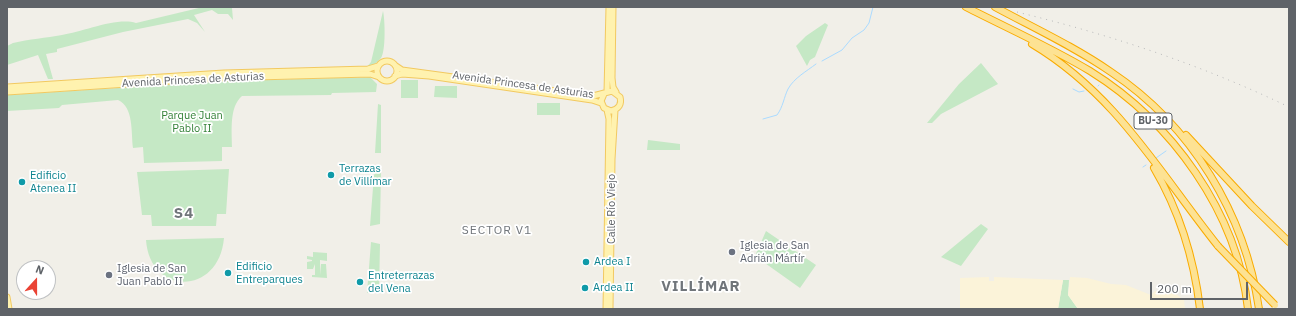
<!DOCTYPE html>
<meta charset="utf-8">
<style>
body{margin:0}
#map{position:relative;width:1296px;height:316px;overflow:hidden;background:#f1efe8;font-family:"IBM Plex Sans",sans-serif}
canvas{display:block}
.frame{position:absolute;inset:0;border:8px solid #5f6368;pointer-events:none}
.north{position:absolute;left:16px;top:260px;width:40px;height:40px;box-sizing:border-box;background:#fff;border:1px solid #bfc1c3;border-radius:50%;rotate:21deg;font-size:11px;font-weight:700;line-height:16px;text-align:center;color:#5f6368}
.north::after{content:'';display:block;margin:auto;width:14px;height:18px;background:#ea4335;clip-path:polygon(50% 0,100% 100%,50% 72%,0 100%)}
.scale{position:absolute;left:1150px;top:282px;width:98px;height:18px;box-sizing:border-box;border:2px solid #5f6368;border-top:0;padding-left:5px;font-size:12px;line-height:14px;white-space:nowrap;color:#5f6368;-webkit-text-stroke:3px #fff;paint-order:stroke}
</style>
<div id="map">
<canvas width="1296" height="316"></canvas>
<div class="frame"></div>
<div class="north">N</div>
<div class="scale">200 m</div>
</div>
<script>
const context = document.querySelector('canvas').getContext('2d');
context.lineJoin = 'round';
function fillPath(path, color) { context.fillStyle = color; context.fill(path, 'evenodd'); }
function stroke(path, color, width, dash) { context.strokeStyle = color; context.lineWidth = width; context.lineCap = dash ? 'butt' : 'round'; context.setLineDash(dash || []); context.stroke(path); }
function label(font, color, halo, rows, align = 'center') {
  context.font = font + ' "IBM Plex Sans",sans-serif'; context.lineWidth = 3.5; context.setLineDash([]); context.textBaseline = 'middle'; context.strokeStyle = halo; context.fillStyle = color; for (const [text, x, y, turn = 0] of rows) {
    context.save(); context.translate(x, y); context.rotate((+turn || 0) * Math.PI / 180); context.textAlign = isNaN(turn) ? turn : align; if (halo) context.strokeText(text, 0, 0); context.fillText(text, 0, 0); context.restore();
  }
}
fillPath(new Path2D(`
 M203,7H236L232,8L233,20L228,14H218L212,10L194,15L205,32L197,23L188,19L123,32L57,49V52L46,54L53,79H48L38,55L7,65V46L13,43C29,39 46,38 62,35C83,32 116,17 136,23Z
 M383,11C385,19 386,51 381,58C377,63 372,66 366,68L371,62Z
 M825,23L828,25L815,57L810,60L807,66L796,46L806,36Z
 M981,63L998,84L941,114L932,123H927L959,84Z
 M370,77L377,84L376,92L332,93L331,95L242,96C229,107 232,131 232,147H222V161L144,163L143,147L133,148C131,133 134,107 118,100L62,105L59,108L7,111V95L227,81Z
 M401,80H418V98H401Z
 M435,86H457V98L434,97Z
 M537,103H560V115H537Z
 M378,104L381,105V153H375Z
 M648,140L680,144V150H647Z
 M229,169L226,214H217L216,226H152L151,215H142L137,172Z
 M376,172L381,173L380,224L370,226L374,175Z
 M981,224L988,229L961,266L941,257Z
 M766,231L816,265L800,288L755,256Z
 M224,238C219,296 150,296 146,240Z
 M371,242L380,244L379,292L367,293Z
 M313,252L327,253V261L320,260V275L321,264H326L327,278L312,277V275H315V264L313,269H307V262L312,261V260L307,259V256L313,257Z
 M1063,280H1069L1068,295L1078,309H1058Z`), '#c5e8c5');
fillPath(new Path2D(`
 M989,277V281H994V277L1063,280L1058,309H960V278Z
 M1070,277L1087,278L1111,284L1126,285L1151,295L1155,291L1176,294L1184,300L1185,309H1078L1068,295Z`), '#fbf3d9');
stroke(new Path2D(`
 M822,61L842,50L852,38L864,30L869,23L873,7
 M1098,86L1099,85
 M1073,89L1079,92L1084,91
 M763,119L777,115C783,107 784,97 788,89C794,78 807,71 816,64
 M1156,158L1166,151
 M1143,167L1146,165`), '#aadaff', 1);
const major = new Path2D(`
 M613,7L612,78L613,87L616,92
 M377 71a10 10 0 1 1 20 0a10 10 0 1 1-20 0Z
 M396,66L402,70L593,96L612,91L620,97C622,104 619,109 611,111L604,108L601,101L604,94
 M395,76L402,74L429,76L592,100L601,103
 M7,87L224,73L368,69L378,66
 M7,92L218,78L370,74L379,77
 M607,92L609,7
 M7,297L9,309
 M606,309L609,119L607,110
 M610,309L612,159L615,110`);
const highway = new Path2D(`
 M966,7C1007,28 1050,47 1090,71C1172,122 1237,212 1248,309
 M995,7C1034,28 1075,47 1111,72C1192,126 1245,214 1259,309
 M1032,44C1116,94 1159,172 1218,246
 M1186,135L1252,206L1289,242
 M1154,168C1180,212 1194,258 1200,309`);
stroke(major, '#f2c960', 7);
stroke(highway, '#f9ab00', 8);
stroke(major, '#fff2af', 5);
stroke(highway, '#fde293', 6);
stroke(new Path2D(`
 M1017,12C1111,35 1202,65 1289,107`), '#b6b7b8', 1, [1, 5]);
const highwayBridge = new Path2D(`
 M1218,246L1275,305`);
stroke(highwayBridge, '#f9ab00', 8, []);
stroke(highwayBridge, '#fde293', 6);
for (const [x, y, r, color] of [
 [331,175,4,"#0f9aa8"],
 [22,182,4,"#0f9aa8"],
 [732,252,4,"#6b7280"],
 [586,262,4,"#0f9aa8"],
 [228,273,4,"#0f9aa8"],
 [109,275,4,"#6b7280"],
 [360,282,4,"#0f9aa8"],
 [585,288,4,"#0f9aa8"]
]) { const dot = new Path2D(); dot.arc(x, y, r, 0, 2 * Math.PI); context.fillStyle = color; context.fill(dot); stroke(dot, '#fff', 1.5); }
for (const [x, y, w] of [
 [1153,121,38]
]) { const box = new Path2D(); box.roundRect(x - w / 2, y - 8, w, 16, 3); context.fillStyle = '#fff'; context.fill(box); stroke(box, '#5f6368', 1); }
label('bold 10px', '#5f6368', null, [
 ["BU-30",1153,121]
]);
label('11px', '#5f6368', '#fff', [
 ["Avenida Princesa de Asturias",193,80,-3],
 ["Avenida Princesa de Asturias",523,85,8],
 ["Calle Río Viejo",612,209,-90]
]);
label('11px', '#348238', '#fff', [
 ["Parque Juan",192,116],
 ["Pablo II",192,129]
]);
label('11px', '#0d838f', '#fff', [
 ["Terrazas",339,169],
 ["de Villímar",339,182],
 ["Edificio",30,176],
 ["Atenea II",30,189],
 ["Ardea I",594,262],
 ["Edificio",236,267],
 ["Entreparques",236,280],
 ["Entreterrazas",368,276],
 ["del Vena",368,289],
 ["Ardea II",593,288]
], 'left');
label('11px', '#5b616d', '#fff', [
 ["Iglesia de San",740,246],
 ["Adrián Mártír",740,259],
 ["Iglesia de San",117,269],
 ["Juan Pablo II",117,282]
], 'left');
context.letterSpacing = '1px';
label('12px', '#70757a', '#fff', [
 ["SECTOR V1",497,231]
]);
context.letterSpacing = '0px';
context.letterSpacing = '1px';
label('bold 15px', '#70757a', '#fff', [
 ["S4",184,214],
 ["VILLÍMAR",701,287]
]);
context.letterSpacing = '0px';
</script>
